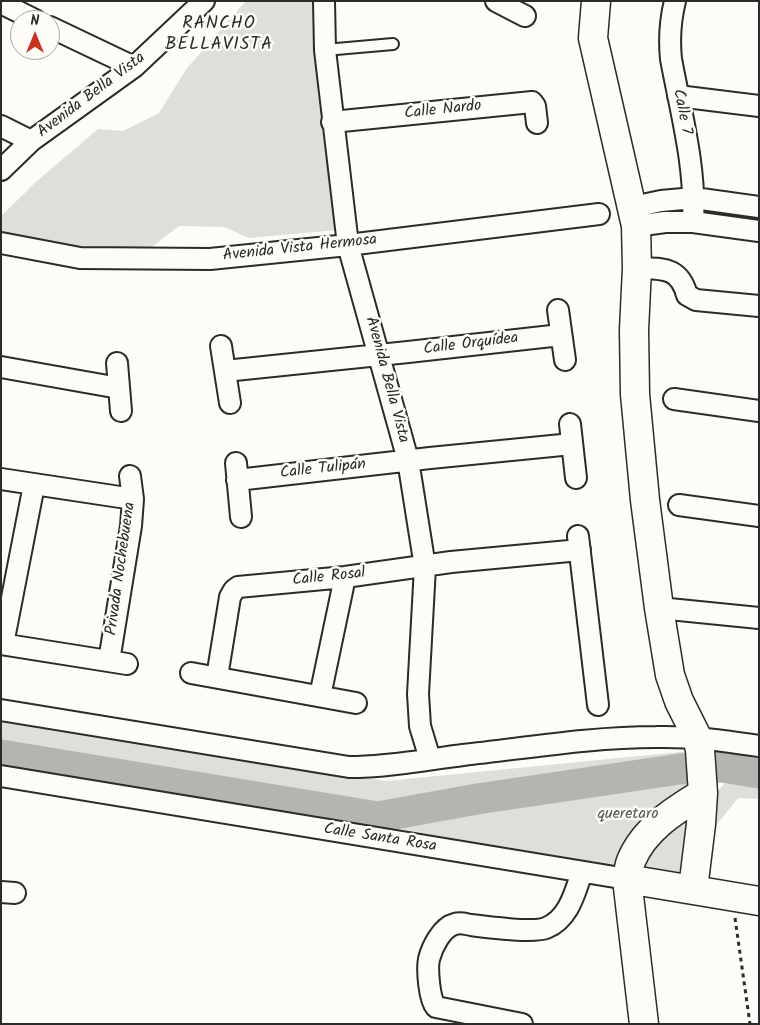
<!DOCTYPE html>
<meta charset="utf-8">
<style>
body{margin:0}
#map{position:relative;width:760px;height:1025px;overflow:hidden;background:#fdfcf7;font-family:Kalam,sans-serif}
canvas{display:block}
.frame{position:absolute;inset:0;border:2px solid #2b2b2b;pointer-events:none}
.north{position:absolute;left:10px;top:10px;width:50px;height:50px;box-sizing:border-box;background:#fdfcf7;border:1px solid #a9a8a5;border-radius:50%;rotate:0deg;font-size:14px;font-weight:700;line-height:20px;text-align:center;color:#2b2b2b}
.north::after{content:'';display:block;margin:auto;width:18px;height:22px;background:#c8321e;clip-path:polygon(50% 0,100% 100%,50% 72%,0 100%)}
</style>
<div id="map">
<canvas width="760" height="1025"></canvas>
<div class="frame"></div>
<div class="north">N</div>
</div>
<script>
const context = document.querySelector('canvas').getContext('2d');
context.lineJoin = 'round';
function fillPath(path, color) { context.fillStyle = color; context.fill(path, 'evenodd'); }
function stroke(path, color, width, dash) { context.strokeStyle = color; context.lineWidth = width; context.lineCap = dash ? 'butt' : 'round'; context.setLineDash(dash || []); context.stroke(path); }
function label(font, color, halo, rows, align = 'center') {
  context.font = font + ' Kalam,sans-serif'; context.lineWidth = 5; context.setLineDash([]); context.textBaseline = 'middle'; context.strokeStyle = halo; context.fillStyle = color; for (const [text, x, y, turn = 0] of rows) {
    context.save(); context.translate(x, y); context.rotate((+turn || 0) * Math.PI / 180); context.textAlign = isNaN(turn) ? turn : align; if (halo) context.strokeText(text, 0, 0); context.fillText(text, 0, 0); context.restore();
  }
}
fillPath(new Path2D(`
 M246,1H325L337,230L249,238L224,227L179,226L136,259L1,246V216L37,181L98,129L123,131L159,113L187,68Z
 M1,711L176,745L386,781L700,750L685,827L759,746V799L738,798L674,878L1,776Z`), '#dfdeda');
stroke(new Path2D(`
 M1,755L378,817L477,799L680,769L722,767L759,773`), '#b5b4b1', 31);
const lane = new Path2D(`
 M325,50L393,44`);
const street = new Path2D(`
 M324,1L325,50L348,245L408,460L425,567L418,694L420,726L430,759
 M496,1L525,16
 M675,1C670,21 669,39 671,59C681,113 696,167 693,222
 M1,3L35,20
 M50,27L134,67
 M678,96L759,106
 M332,122L532,102L535,106L537,123
 M1,126L31,141
 M1,170L31,141L134,67L204,1
 M633,207L661,201L694,198L759,207
 M636,226L665,222H693L759,231
 M1,243L80,258L210,259L348,245L599,214
 M637,268C662,269 679,266 687,295L696,300L759,306
 M558,310L565,360
 M221,346L230,403
 M117,363L121,411
 M1,367L119,388
 M225,371L408,352L561,335
 M674,399L759,411
 M570,424L576,478
 M236,463L241,517
 M1,479L133,499
 M237,480L430,458L572,444
 M679,505L759,516
 M578,536L598,705
 M659,608L759,618
 M1,644L127,664
 M3,644L34,485
 M109,661L131,526L133,499L130,476
 M191,673L356,703
 M217,677L230,597L234,590L238,587L345,577L451,562L580,550
 M320,696L345,577
 M1,710L349,767C387,767 424,760 463,755C527,748 592,737 656,737C691,736 725,741 759,746
 M1,776L627,879
 M1,892L15,893
 M522,1024L436,1007C429,999 427,969 429,959C432,947 442,927 455,924C461,922 465,924 471,925C486,927 534,933 546,928C569,919 575,892 582,872`);
const secondary = new Path2D(`
 M596,1L593,38L636,226L637,268L634,330L635,394L645,500L659,608L670,675L679,701L697,737L700,750L703,793L701,824L693,889
 M627,879L759,901
 M644,1024L627,879C628,873 629,866 631,861C644,829 675,810 703,793`);
stroke(lane, '#2b2b2b', 14);
stroke(street, '#2b2b2b', 24);
stroke(secondary, '#2b2b2b', 31);
stroke(new Path2D(`
 M735,918L750,1024`), '#2b2b2b', 3, [4, 4]);
stroke(lane, '#fdfcf7', 10);
stroke(street, '#fdfcf7', 20);
stroke(secondary, '#fdfcf7', 28);
label('16px', '#2b2b2b', '#fdfcf7', [
 ["Avenida Bella Vista",92,96,-37],
 ["Calle Nardo",443,111,-6],
 ["Calle 7",681,112,79],
 ["Avenida Vista Hermosa",300,249,-6],
 ["Calle Orquídea",471,345,-7],
 ["Avenida Bella Vista",386,380,75],
 ["Calle Tulipán",323,470,-6],
 ["Privada Nochebuena",122,569,-82],
 ["Calle Rosal",329,578,-6],
 ["Calle Santa Rosa",380,839,9]
]);
label('16px', '#585857', '#fdfcf7', [
 ["queretaro",628,815]
]);
context.letterSpacing = '1px';
label('18px', '#2b2b2b', '#fdfcf7', [
 ["RANCHO",219,25],
 ["BELLAVISTA",219,46]
]);
context.letterSpacing = '0px';
</script>
